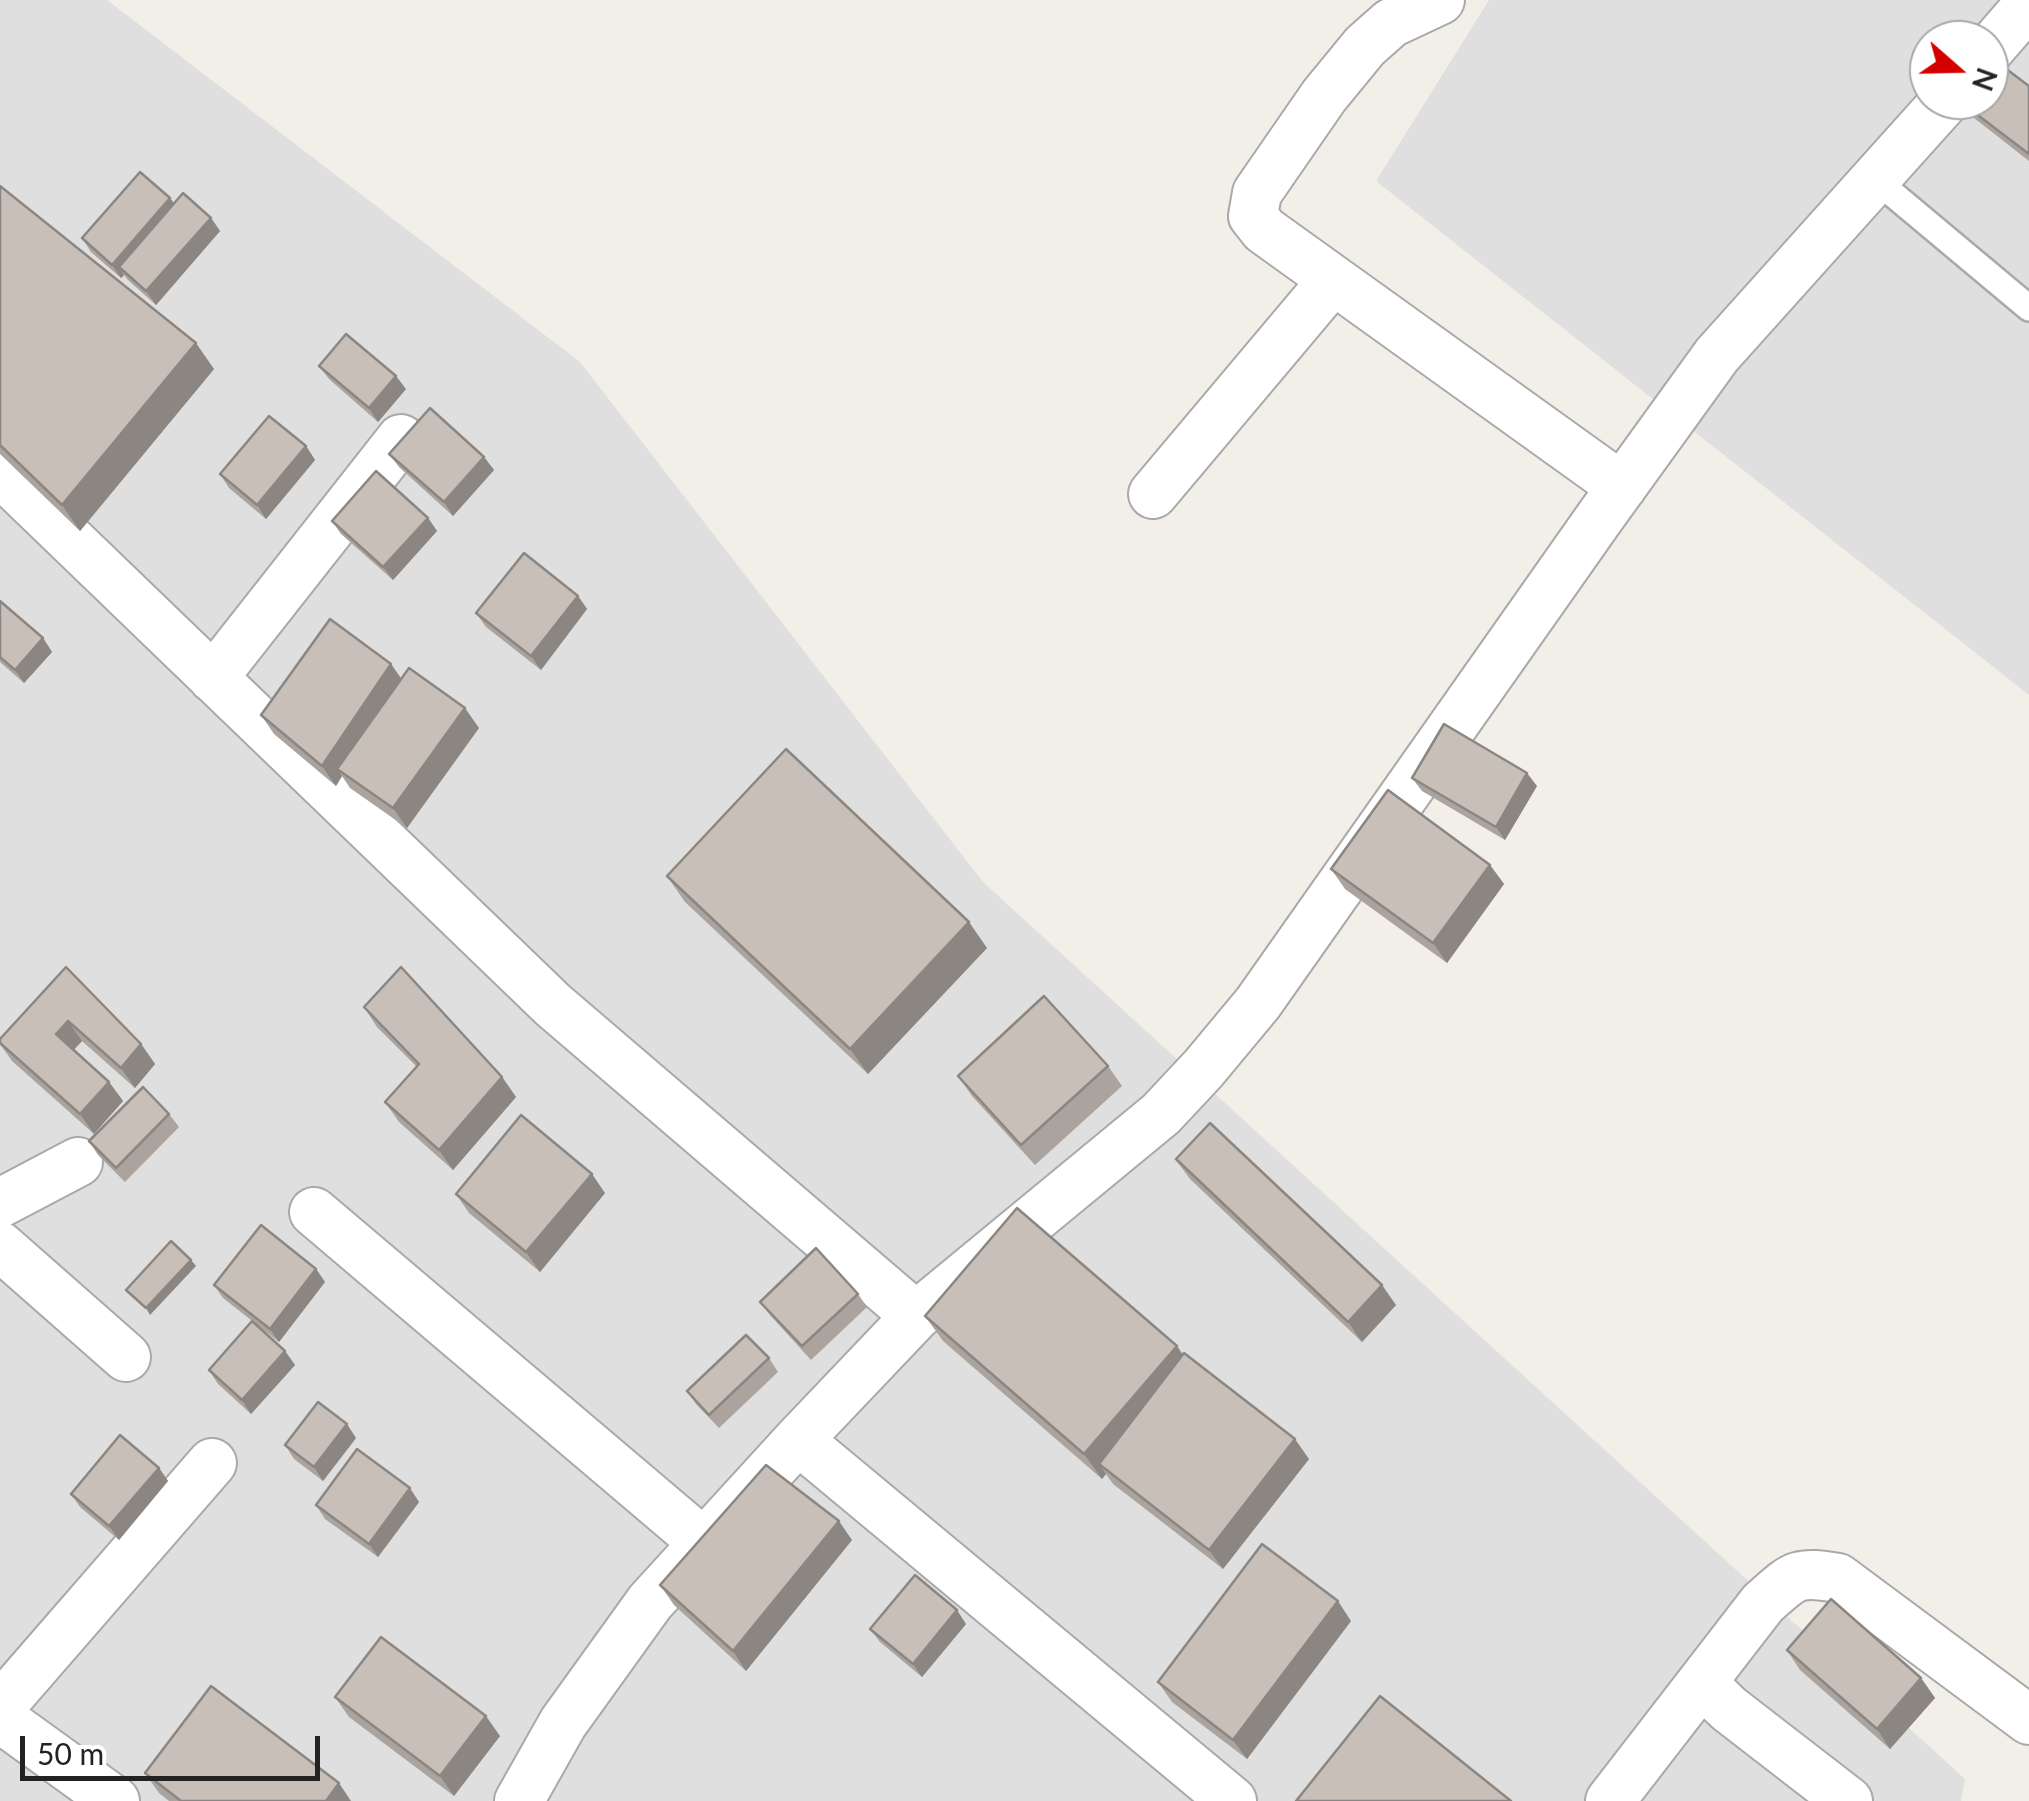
<!DOCTYPE html>
<style>
body{margin:0}
#map{position:relative;width:2029px;height:1801px;overflow:hidden;background:#f2efe9;font-family:Lato,sans-serif}
canvas{display:block}
.north{position:absolute;left:1909px;top:20px;width:100px;height:100px;box-sizing:border-box;background:#fff;border:2px solid #a7a7a7;border-radius:50%;rotate:110deg;font-size:28px;font-weight:700;line-height:40px;text-align:center;color:#222}
.north::after{content:'';display:block;margin:auto;width:35px;height:45px;background:#d40000;clip-path:polygon(50% 0,100% 100%,50% 72%,0 100%)}
.scale{position:absolute;left:20px;top:1736px;width:300px;height:45px;box-sizing:border-box;border:5px solid #222;border-top:0;padding-left:12px;font-size:30px;line-height:35px;white-space:nowrap;color:#222;-webkit-text-stroke:8px #fff;paint-order:stroke}
</style>
<div id="map">
<canvas width="2029" height="1801"></canvas>
<div class="north">N</div>
<div class="scale">50 m</div>
</div>
<script>
const context = document.querySelector('canvas').getContext('2d');
context.lineJoin = 'round';
function fillPath(path, color) { context.fillStyle = color; context.fill(path, 'evenodd'); }
function stroke(path, color, width, dash) { context.strokeStyle = color; context.lineWidth = width; context.lineCap = dash ? 'butt' : 'round'; context.setLineDash(dash || []); context.stroke(path); }
fillPath(new Path2D(`
 M0,0H107L580,362L983,882L1965,1779L1961,1801H0Z
 M1489,0H2029V695L1376,181ZM1929,40H1989V100H1929Z`), '#e0dfdf');
const lane = new Path2D(`
 M1876,180L2029,308`);
const street = new Path2D(`
 M1440,0L1391,23L1365,46L1324,96L1257,193L1253,216L1264,230L1622,487
 M1989,50L2029,4
 M0,472L553,1005L916,1316
 M1153,494L1333,280
 M213,678L401,439
 M0,1203L78,1162
 M314,1212L704,1543
 M0,1246L126,1357
 M798,1440L1232,1801
 M1703,1684L1729,1709L1848,1801
 M0,1707L212,1463
 M0,1718L115,1801
 M519,1801L563,1723L650,1602L798,1440L916,1316L1161,1114L1204,1068L1258,1003L1600,517L1717,355L1946,100
 M1610,1801L1763,1603C1795,1575 1795,1571 1838,1578L2029,1720`);
stroke(lane, '#a9a9a9', 30);
stroke(street, '#a9a9a9', 52);
stroke(lane, '#fff', 25);
stroke(street, '#fff', 48);
fillPath(new Path2D(`
 M2029,86V161L1960,107L1954,100H1989Z
 M0,186L214,369L80,531L0,454Z
 M170,198L174,203L211,218L220,231L156,305L128,280L124,275L121,278L91,252L82,238Z
 M319,366L406,389L378,422L329,379Z
 M306,446L315,460L266,519L229,488L220,474Z
 M389,454L484,457L494,470L453,516L399,467Z
 M428,518L437,531L393,580L341,534L332,521Z
 M578,596L587,609L541,670L486,627L476,613Z
 M0,601L43,638L52,652L24,683L0,662Z
 M391,664L401,679L479,728L407,828L350,788L342,776L336,786L274,734L261,715Z
 M1412,778L1537,786L1505,840L1422,791Z
 M1490,865L1504,884L1447,963L1345,889L1331,869Z
 M667,876L987,948L868,1074L685,902Z
 M66,967L141,1044L155,1064L135,1088L82,1041L73,1050L109,1082L123,1101L94,1134L12,1061L0,1044Z
 M364,1007L502,1077L516,1097L453,1170L399,1122L385,1102L417,1067L377,1027Z
 M1108,1066L1122,1086L1035,1165L972,1096L958,1076Z
 M169,1114L179,1127L125,1182L98,1155L89,1141Z
 M1176,1160L1396,1305L1362,1342L1190,1179Z
 M605,1193L540,1272L469,1213L456,1194Z
 M316,1269L325,1282L279,1342L223,1298L214,1285Z
 M858,1294L867,1307L811,1360L770,1315L760,1302Z
 M925,1316L1183,1355L1309,1459L1223,1569L1113,1484L1106,1474L1102,1479L943,1341Z
 M285,1351L295,1365L251,1414L218,1384L209,1370Z
 M769,1358L778,1372L719,1428L696,1404L687,1391Z
 M356,1438L323,1481L294,1459L285,1445Z
 M159,1468L168,1481L119,1540L80,1507L71,1494Z
 M419,1502L378,1557L325,1519L316,1505Z
 M852,1540L746,1671L674,1605L660,1585Z
 M1351,1621L1247,1759L1172,1702L1158,1682Z
 M966,1624L922,1677L880,1642L870,1629Z
 M1787,1650L1921,1678L1935,1698L1890,1749L1800,1670Z
 M335,1697L500,1736L454,1796L349,1717Z
 M145,1773L351,1801H169L159,1793Z`), '#aba49e');
fillPath(new Path2D(`
 M170,198L180,212L119,267L124,275L121,278L112,265Z
 M211,218L220,231L156,305L146,291Z
 M196,343L214,369L80,531L62,505Z
 M396,376L406,389L378,422L369,408Z
 M306,446L315,460L266,519L257,505Z
 M484,457L494,470L453,516L444,502Z
 M428,518L437,531L393,580L383,567Z
 M578,596L587,609L541,670L531,656Z
 M43,638L52,652L24,683L15,670Z
 M391,664L405,684L337,769L342,776L336,786L322,766Z
 M465,708L479,728L407,828L393,808Z
 M1527,773L1537,786L1505,840L1496,827Z
 M1490,865L1504,884L1447,963L1433,943Z
 M969,922L987,948L868,1074L850,1049Z
 M68,1021L82,1041L70,1054L56,1034Z
 M141,1044L155,1064L135,1088L121,1068Z
 M502,1077L516,1097L453,1170L439,1150Z
 M109,1082L123,1101L94,1134L80,1114Z
 M592,1174L605,1193L540,1272L526,1252Z
 M191,1260L196,1266L150,1315L146,1308Z
 M316,1269L325,1282L279,1342L270,1329Z
 M1382,1285L1396,1305L1362,1342L1348,1322Z
 M1177,1346L1195,1372L1099,1464L1106,1474L1102,1479L1084,1454Z
 M285,1351L295,1365L251,1414L242,1400Z
 M347,1424L356,1438L323,1481L314,1467Z
 M1295,1439L1309,1459L1223,1569L1209,1550Z
 M159,1468L168,1481L119,1540L109,1526Z
 M410,1488L419,1502L378,1557L369,1544Z
 M839,1521L852,1540L746,1671L733,1651Z
 M1338,1601L1351,1621L1247,1759L1233,1740Z
 M957,1610L966,1624L922,1677L913,1664Z
 M1921,1678L1935,1698L1890,1749L1877,1729Z
 M486,1716L500,1736L454,1796L440,1776Z
 M339,1783L351,1801H326Z`), '#8b8681');
const building = new Path2D(`
 M1989,56L2029,86V154L1958,100H1989Z
 M140,172L170,198L112,265L82,238Z
 M0,186L196,343L62,505L0,445Z
 M183,193L211,218L146,291L119,267Z
 M346,334L396,376L369,408L319,366Z
 M430,408L484,457L444,502L389,454Z
 M269,416L306,446L257,505L220,474Z
 M376,471L428,518L383,567L332,521Z
 M524,553L578,596L531,656L476,613Z
 M0,601L43,638L15,670L0,657Z
 M330,619L391,664L322,766L261,715Z
 M409,668L465,708L393,808L337,769Z
 M1444,724L1527,773L1496,827L1412,778Z
 M786,749L969,922L850,1049L667,876Z
 M1388,790L1490,865L1433,943L1331,869Z
 M66,967L141,1044L121,1068L68,1021L56,1034L109,1082L80,1114L0,1043V1039Z
 M401,967L502,1077L439,1150L385,1102L419,1064L364,1007Z
 M1044,996L1108,1066L1021,1145L958,1076Z
 M143,1087L169,1114L116,1168L89,1141Z
 M521,1115L592,1174L526,1252L456,1194Z
 M1210,1123L1382,1285L1348,1322L1176,1159Z
 M1017,1208L1177,1346L1084,1454L925,1316Z
 M261,1225L316,1269L270,1329L214,1285Z
 M171,1241L191,1260L146,1308L126,1290Z
 M816,1248L858,1294L802,1346L760,1302Z
 M252,1321L285,1351L242,1400L209,1370Z
 M746,1335L769,1358L709,1415L687,1391Z
 M1184,1353L1295,1439L1209,1550L1099,1464Z
 M318,1402L347,1424L314,1467L285,1445Z
 M120,1435L159,1468L109,1526L71,1494Z
 M357,1449L410,1488L369,1544L316,1505Z
 M766,1465L839,1521L733,1651L660,1585Z
 M1262,1544L1338,1601L1233,1740L1158,1682Z
 M915,1575L957,1610L913,1664L870,1629Z
 M1831,1599L1921,1678L1877,1729L1787,1650Z
 M381,1637L486,1716L440,1776L335,1697Z
 M211,1686L339,1783L326,1801H181L145,1773Z
 M1380,1696L1511,1801H1296Z`);
fillPath(building, '#c7bfb8');
stroke(building, '#8b8681', 2.5);
</script>
